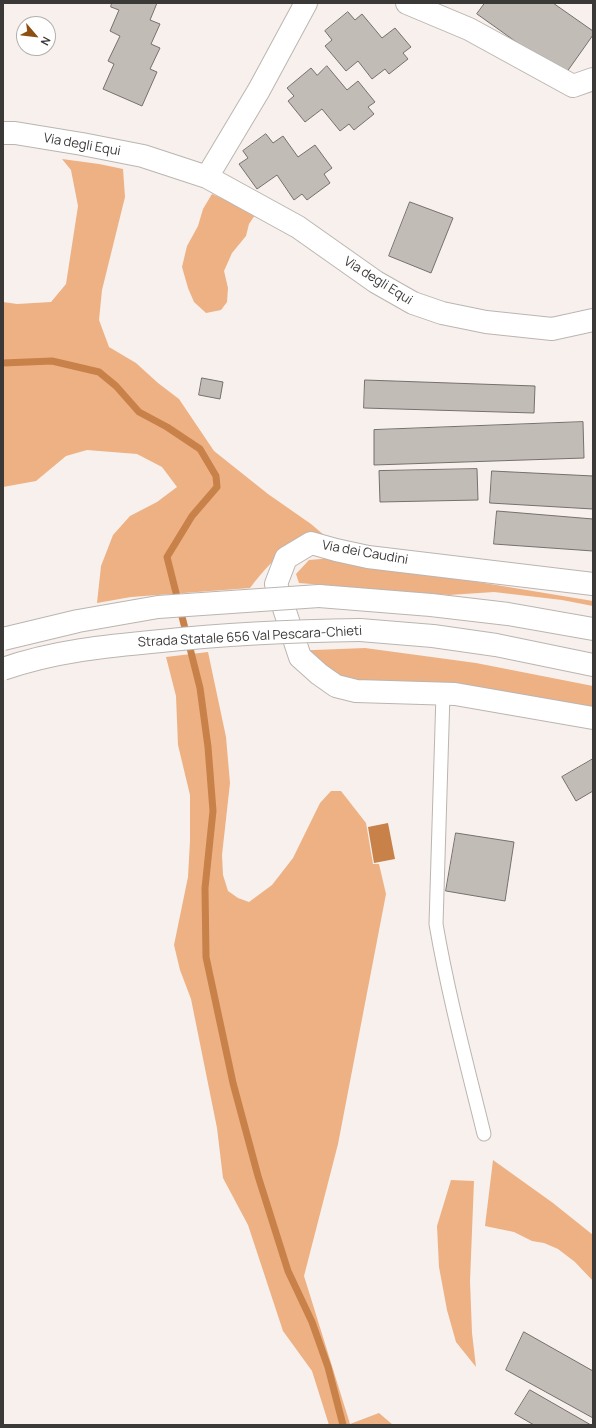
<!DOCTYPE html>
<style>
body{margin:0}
#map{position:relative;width:596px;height:1428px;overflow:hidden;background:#f7f0ec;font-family:Manrope,sans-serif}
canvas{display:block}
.frame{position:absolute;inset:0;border:4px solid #3b3937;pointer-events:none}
.north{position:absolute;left:16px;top:16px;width:40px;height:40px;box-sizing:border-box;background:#fff;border:1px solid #b1b0af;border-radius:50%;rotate:118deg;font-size:11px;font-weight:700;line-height:16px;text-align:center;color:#3b3937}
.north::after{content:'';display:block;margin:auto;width:14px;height:18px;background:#8c4e11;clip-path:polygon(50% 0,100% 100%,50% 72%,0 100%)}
</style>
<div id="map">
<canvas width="596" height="1428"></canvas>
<div class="frame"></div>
<div class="north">N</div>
</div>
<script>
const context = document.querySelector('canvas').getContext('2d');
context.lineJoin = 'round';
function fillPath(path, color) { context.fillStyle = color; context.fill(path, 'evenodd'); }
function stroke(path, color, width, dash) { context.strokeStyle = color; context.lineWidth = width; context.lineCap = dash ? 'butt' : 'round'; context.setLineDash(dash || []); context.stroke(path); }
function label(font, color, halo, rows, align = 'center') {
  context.font = font + ' Manrope,sans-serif'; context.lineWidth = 3.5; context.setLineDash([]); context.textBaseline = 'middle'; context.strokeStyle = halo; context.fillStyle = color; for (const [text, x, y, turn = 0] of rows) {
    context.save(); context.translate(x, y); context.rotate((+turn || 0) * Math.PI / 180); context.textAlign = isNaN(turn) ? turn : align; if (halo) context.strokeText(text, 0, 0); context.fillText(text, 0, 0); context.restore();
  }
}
fillPath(new Path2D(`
 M62,159L99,164L123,169L125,197L102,290L99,320L109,347L136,363L158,383L179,399L214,451L268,494L311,524L324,535C316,537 305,538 297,543C278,553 263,571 250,588L131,597L97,603L101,566L113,535L130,516L157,502L177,487L162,467L137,454L87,450L66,456L36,481L3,487V302L17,304L51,302L66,284L78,206L71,170Z
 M212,194L242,207L255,215L249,224L246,236L232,253L224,271L228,288L227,302L221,310L206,313L194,302L188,288L182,267L187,246L198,226L203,209Z
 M333,558L593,601V606L562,600L494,592L449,595L299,583L296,574L309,560Z
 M365,648L476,663L593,686V711L336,686L289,651Z
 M208,652L226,737L230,783L222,855L223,875L228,891L238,898L249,902L272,885L293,858L320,803L331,791H341L366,823L373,864H379L386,894L338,1144L304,1276L350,1424L379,1413L393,1425H329L312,1371L283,1331L248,1225L223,1178L217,1128L191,999L180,970L174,945L188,877L190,841V795L178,745L176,696L166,657Z
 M493,1160L553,1203L593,1235V1281L575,1262L558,1249L544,1243L532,1241L514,1232L485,1226Z
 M451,1180L474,1181L470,1281L472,1333L476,1367L456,1342L447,1310L439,1267L437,1226Z`), '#edb184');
fillPath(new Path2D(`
 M388,823L395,859L374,863L368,827Z`), '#c78149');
stroke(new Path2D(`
 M3,363L52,361L99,372L116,386L139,412L167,427L200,449L216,476L217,487L192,516L167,557L200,688L208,747L213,811L205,888L206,957L233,1083L258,1176L288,1271L312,1322L328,1367L343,1425`), '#c78149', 7);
const building = new Path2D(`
 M112,3H157L150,20L160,24L151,44L160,48L150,69L157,72L142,106L103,89L114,64L108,61L120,36L110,31L119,10L111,7Z
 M485,3H553L593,31V35L564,76L477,14Z
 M348,12L355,20L362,14L382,38L395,28L411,47L403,53L408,59L389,74L385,69L372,79L358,61L346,71L325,46L332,40L325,31Z
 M327,66L347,90L358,81L375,102L368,107L374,114L354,130L349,124L340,131L322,109L305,122L288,101L294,96L287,88L311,68L317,75Z
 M266,134L273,143L283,136L298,157L315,145L332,168L324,174L330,183L307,200L302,194L294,200L277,175L257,189L239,164L248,158L243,151Z
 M410,202L453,218L431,273L389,256Z
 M202,378L223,382L220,399L199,395Z
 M365,380L535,386L534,413L364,408Z
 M583,422L584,458L374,465V430Z
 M477,469L478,500L380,502L379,471Z
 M492,471L593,476V509L490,503Z
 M497,511L593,519V551L494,544Z
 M593,759V791L576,801L562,777Z
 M456,833L514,842L505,901L446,891Z
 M524,1332L593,1371V1418L506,1370Z
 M530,1390L591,1425H534L515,1414Z`);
fillPath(building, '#c2bcb7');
stroke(building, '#75706c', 1);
const lane = new Path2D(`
 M443,694L436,924C448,994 467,1065 484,1134`);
const street = new Path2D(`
 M407,3L469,29L573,86L593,79
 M3,133H15L82,144L143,156L207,177L298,227L376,282L413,303L442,313L486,322L552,329L593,320
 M207,177L259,90L306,3
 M593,584L368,557L336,550L311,543L286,558L276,584L300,657L319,674L336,686L356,691L455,694L593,718`);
const highway = new Path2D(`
 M319,596L431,605L508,614L593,629
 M360,630L433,636L496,645L593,665`);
stroke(lane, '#bbb5b1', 15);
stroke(street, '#bbb5b1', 24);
stroke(highway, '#bbb5b1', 24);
stroke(lane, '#fff', 13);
stroke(street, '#fff', 22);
stroke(highway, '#fff', 22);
const highwayBridge = new Path2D(`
 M3,639L78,621L158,607L319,596
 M3,669C54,651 107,646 161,641C227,634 293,631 360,630`);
stroke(highwayBridge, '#bbb5b1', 24, []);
stroke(highwayBridge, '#fff', 22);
label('13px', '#3b3937', '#fff', [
 ["Via degli Equi",82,145,10],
 ["Via degli Equi",378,281,32],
 ["Via dei Caudini",365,553,10],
 ["Strada Statale 656 Val Pescara-Chieti",250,637,-3]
]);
</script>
